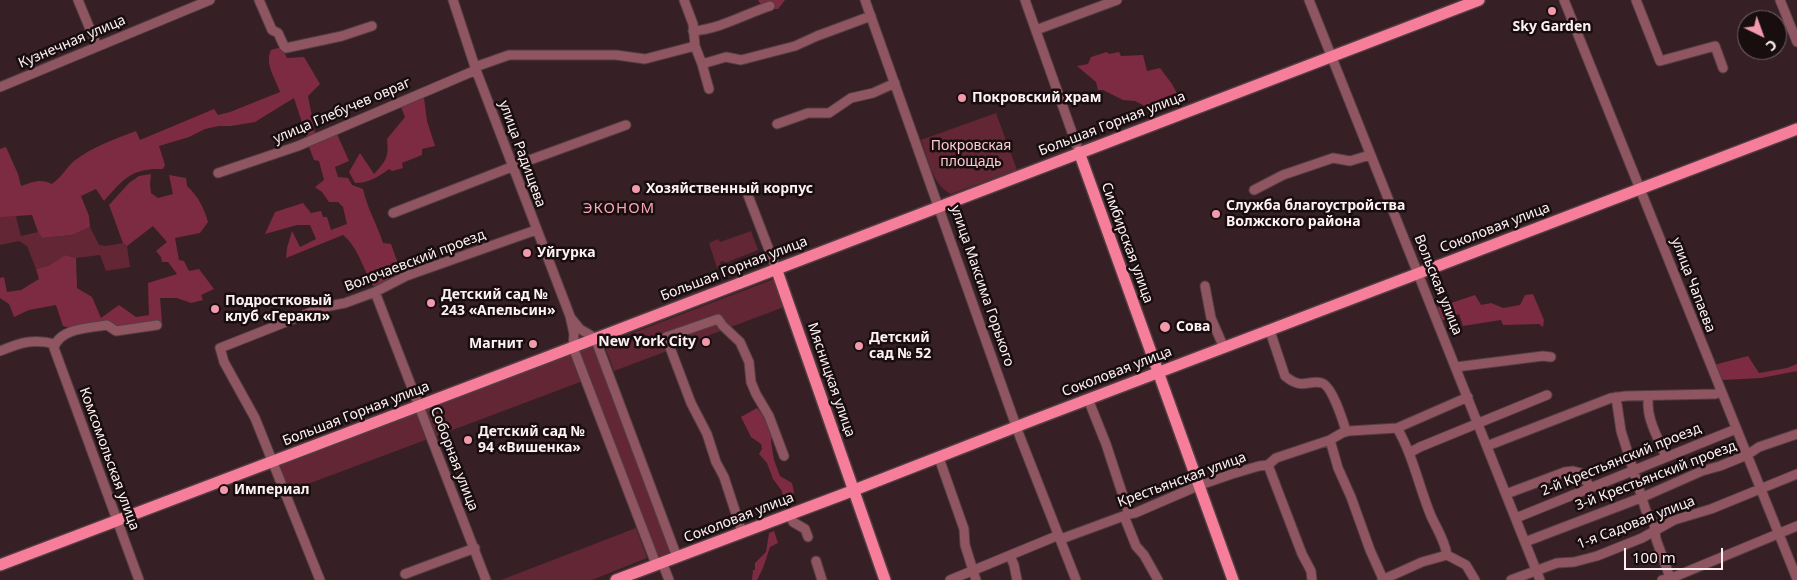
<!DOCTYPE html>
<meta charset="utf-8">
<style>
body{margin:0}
#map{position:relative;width:1797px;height:580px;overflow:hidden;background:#372025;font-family:"Noto Sans",sans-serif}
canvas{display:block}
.north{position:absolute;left:1737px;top:10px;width:50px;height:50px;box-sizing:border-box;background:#180d0f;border:1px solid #74686a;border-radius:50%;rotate:138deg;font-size:14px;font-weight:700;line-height:20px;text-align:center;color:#fef1f3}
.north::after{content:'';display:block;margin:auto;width:18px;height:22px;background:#f29aac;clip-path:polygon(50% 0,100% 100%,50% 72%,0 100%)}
.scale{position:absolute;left:1624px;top:548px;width:99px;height:22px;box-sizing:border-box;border:2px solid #fef1f3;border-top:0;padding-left:6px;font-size:15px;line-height:18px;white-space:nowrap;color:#fef1f3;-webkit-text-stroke:4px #180d0f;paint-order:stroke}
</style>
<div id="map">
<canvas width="1797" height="580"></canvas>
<div class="north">С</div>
<div class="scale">100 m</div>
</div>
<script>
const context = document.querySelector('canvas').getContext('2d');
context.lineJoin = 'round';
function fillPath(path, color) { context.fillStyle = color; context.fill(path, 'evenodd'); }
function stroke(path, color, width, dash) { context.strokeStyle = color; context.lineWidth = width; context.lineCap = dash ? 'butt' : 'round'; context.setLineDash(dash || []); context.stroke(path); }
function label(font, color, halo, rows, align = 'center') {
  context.font = font + ' "Noto Sans",sans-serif'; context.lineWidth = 5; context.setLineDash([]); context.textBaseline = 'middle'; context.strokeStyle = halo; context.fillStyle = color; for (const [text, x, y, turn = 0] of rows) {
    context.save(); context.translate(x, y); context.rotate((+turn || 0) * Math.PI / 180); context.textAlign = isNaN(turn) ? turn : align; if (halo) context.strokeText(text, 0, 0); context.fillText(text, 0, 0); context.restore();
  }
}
fillPath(new Path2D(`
 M996,113L1017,170L951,194C932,185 928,158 921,140Z
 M26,210L16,217L21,236L38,232L42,238L72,235L90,227L99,245L106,246L123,243L127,246L130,267L106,271L100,255L76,258L65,255L48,266L36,269L27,246L19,241L0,245V214Z
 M751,231L758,250L725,263L724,261L720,262L721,266L717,268L709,243L718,239L720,242Z
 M747,262L752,265L729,274L730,269Z
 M774,279L784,307L614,371L604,344Z
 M591,346H594L670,551L665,557H661L656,553L579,352Z
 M572,354L583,381L434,437L425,413L426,409Z
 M416,413L419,415L428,439L289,491L280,469L281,464Z
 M636,528L647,558L592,580H501Z`), '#622635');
fillPath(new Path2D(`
 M758,0H785L778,9H774L768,3L761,5Z
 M282,47L287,58L304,57L320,84L308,96L315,133L313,136L307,138L294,98L255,122L231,126H219L205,129L189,137L159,146L165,165L163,169C132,168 124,178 104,201L96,189L81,196L89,216L90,227L72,235L42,238L38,232L32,215L0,217V149L6,147L18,174L21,186C33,182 41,178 52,184C61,178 66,168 74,161C92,147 115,139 136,131L140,140L214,109L218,115L230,112L280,92C276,79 264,64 271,50Z
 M1107,52L1109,54L1119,52L1121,56L1143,55L1147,71L1160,68L1172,84L1179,97L1149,113L1143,105L1135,101L1123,100L1103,90H1098L1096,82L1077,66L1088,64L1091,57Z
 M424,98L427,121L435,146L422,149V155L402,163L403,168L392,171L389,169C378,177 369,183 355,183L349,172L360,153L374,174C386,161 389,157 387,139L405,117L401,107Z
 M337,134L349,161L335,167L338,177L348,178L352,185L363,189C367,208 377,224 383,243L391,244L402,275L392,281L374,287C363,270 359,248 343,235L286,258L287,248L292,231L300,247L316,239L310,225H297L265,234L275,212L303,203L311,213L321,211L323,217H327L331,230L347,224L343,207L338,202H329L322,192L315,187L324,180L319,161L314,160L309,147Z
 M151,174L150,184L151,193L158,198L173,194L169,175L186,178L187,186C198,196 204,208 208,222L200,233L175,238L179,260L184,261L189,271L199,269L214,289L201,295L203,300L191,303L177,298H160L162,323C130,327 94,336 63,326L56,305L29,310L14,317L9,304L0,298V278L4,277L7,292L21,290L39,279L36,269L48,266L65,255L76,258L77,288L92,297L101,318L119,305L136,317L149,315L148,283L177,274L168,262H162L161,257L156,251L167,242L153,226L127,246L123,243L109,205L129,183L139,176Z
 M1533,294L1544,320L1543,327L1539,324L1503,325L1501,320L1463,326L1459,314L1441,321L1436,308L1475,295L1481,305L1491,303L1503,308L1520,305L1525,295Z
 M1748,356L1759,373L1787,368L1797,364V371L1761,378L1722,380L1714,365Z
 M757,408L765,418L772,434L771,442L774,460L780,476L792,483L794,492L792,503L784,506L782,491L773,479L767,463L759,454L762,449L761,444L751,437L741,417Z
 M774,531L778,543L770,547L763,568L757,580H752L753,570H755V563L766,552L769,533Z`), '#7d2b42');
const minor = new Path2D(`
 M78,0L97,46
 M259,0L272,30L278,33L284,46L286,48L342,36L372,26
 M453,0L476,70L570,316L574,334L573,347L576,355L656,564
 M684,0L693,24L695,46L702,64L709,89
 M865,0L1020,437L1076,580
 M1025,0L1079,152
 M1309,0L1540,580
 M1564,0L1797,579
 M1636,0L1660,61L1715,46L1723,68
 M1780,0L1797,42
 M1036,30L1117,0
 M693,31C720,29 745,14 770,6
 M702,64L726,57L741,60L795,46L817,36L871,16
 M475,67L509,55H616L645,59L695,46
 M0,87L210,0
 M777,124L808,113H829L851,98L873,93L895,83
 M218,173L298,146L476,70
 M746,190L776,268
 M1254,190L1283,175L1333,158L1350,161L1370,155
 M393,213L527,161L626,125
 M1205,286L1211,318L1224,348
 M375,292L486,580
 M571,318L580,329L595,338L677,557
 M1270,331L1285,376C1303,391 1308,379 1322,383C1332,386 1343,421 1346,431
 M0,351C20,343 33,338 55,344
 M1456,367L1543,356L1551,357
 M1649,396C1644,415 1659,440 1666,457
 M1616,397L1621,431L1632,466L1646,511L1654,524L1656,539L1671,580
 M1088,399L1106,444L1129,514
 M1397,428C1413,455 1419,487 1431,516C1437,529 1445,541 1447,555L1466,565L1475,580
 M1330,440L1338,468L1351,497L1370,550L1383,579
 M1487,446L1611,398L1626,396L1715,394L1721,392
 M1409,453L1420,447L1547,395
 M939,458L964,529L965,545L976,580
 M1268,465L1302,554L1311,571L1312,580
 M1506,494L1565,472L1573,471L1581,473L1590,487
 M790,514L793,522L805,529L808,537
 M1124,516L1136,546L1144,555L1158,580
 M1516,518L1736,429
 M742,532L724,477L716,462L707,434L691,403L666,337L718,319L723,326L740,342L749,362L751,382L756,394L769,416L784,456
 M1061,539L1129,514L1135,513L1200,485L1232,474L1259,466L1268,465L1276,458L1330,440L1342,433L1349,431L1397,428L1468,397
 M1525,542L1643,497L1702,471L1720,466L1747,455L1759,447L1797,434
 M1010,556L1014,565L1017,580
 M816,561L822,580
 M662,562L669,580
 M405,574L475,548
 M139,580L54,348C59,328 90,328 107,325L116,331L157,325
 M320,580L255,418L224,362L220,348L324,307L345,303L375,292L406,276L536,230
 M950,580L1059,535
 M1382,580L1422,562L1447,555
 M1511,580L1557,563L1574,562L1597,556L1642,538L1674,520L1711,509L1797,474
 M1662,580L1674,577L1797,526`);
const major = new Path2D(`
 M1079,152L1233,580
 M776,268L885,580
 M0,565C494,379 985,188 1479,0
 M616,580L844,494L1031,421L1797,129`);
stroke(minor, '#533d42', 11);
stroke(major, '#533d42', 14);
stroke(minor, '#8f5561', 9);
stroke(major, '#f67e9a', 11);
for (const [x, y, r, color] of [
 [1552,11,5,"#f29aac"],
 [962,98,5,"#f29aac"],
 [636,189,5,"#f29aac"],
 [1216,214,5,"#f29aac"],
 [527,253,5,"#f29aac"],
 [431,303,5,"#f29aac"],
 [215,309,5,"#f29aac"],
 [1165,327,6,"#f29aac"],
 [706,342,5,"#f29aac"],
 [533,344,5,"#f29aac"],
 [859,346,5,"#f29aac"],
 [468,440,5,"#f29aac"],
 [224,490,5,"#f29aac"]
]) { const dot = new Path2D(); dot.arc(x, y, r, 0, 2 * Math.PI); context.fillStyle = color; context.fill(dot); stroke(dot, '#180d0f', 2); }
label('bold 14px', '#fef1f3', '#180d0f', [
 ["Sky Garden",1552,27,"center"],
 ["Покровский храм",972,98],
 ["Хозяйственный корпус",646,189],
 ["Служба благоустройства",1226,206],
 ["Волжского района",1226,222],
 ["Уйгурка",537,253],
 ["Детский сад №",441,295],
 ["243 «Апельсин»",441,311],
 ["Подростковый",225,301],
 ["клуб «Геракл»",225,317],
 ["Сова",1176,327],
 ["Детский",869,338],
 ["сад № 52",869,354],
 ["New York City",696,342,"right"],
 ["Магнит",523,344,"right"],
 ["Детский сад №",478,432],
 ["94 «Вишенка»",478,448],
 ["Империал",234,490]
], 'left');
label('14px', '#fef1f3', '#180d0f', [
 ["Кузнечная улица",72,42,-23],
 ["улица Глебучев овраг",342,111,-23],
 ["Большая Горная улица",1112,124,-21],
 ["улица Радищева",522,154,70],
 ["Соколовая улица",1495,228,-21],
 ["Симбирская улица",1127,243,70],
 ["Волочаевский проезд",415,261,-21],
 ["Большая Горная улица",734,269,-21],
 ["Вольская улица",1438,285,68],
 ["улица Чапаева",1693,285,69],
 ["улица Максима Горького",982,286,71],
 ["Соколовая улица",1117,372,-21],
 ["Мясницкая улица",831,380,71],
 ["Большая Горная улица",356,414,-21],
 ["Комсомольская улица",109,459,70],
 ["Соборная улица",454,459,69],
 ["2-й Крестьянский проезд",1621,460,-22],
 ["3-й Крестьянский проезд",1656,476,-21],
 ["Крестьянская улица",1182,480,-20],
 ["Соколовая улица",739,518,-21],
 ["1-я Садовая улица",1636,523,-21]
]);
label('14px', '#fdcbd3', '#180d0f', [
 ["Покровская",971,146],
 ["площадь",971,162]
]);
context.letterSpacing = '1px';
label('15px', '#f9a6b6', '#180d0f', [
 ["ЭКОНОМ",619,209]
]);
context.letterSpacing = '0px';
</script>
